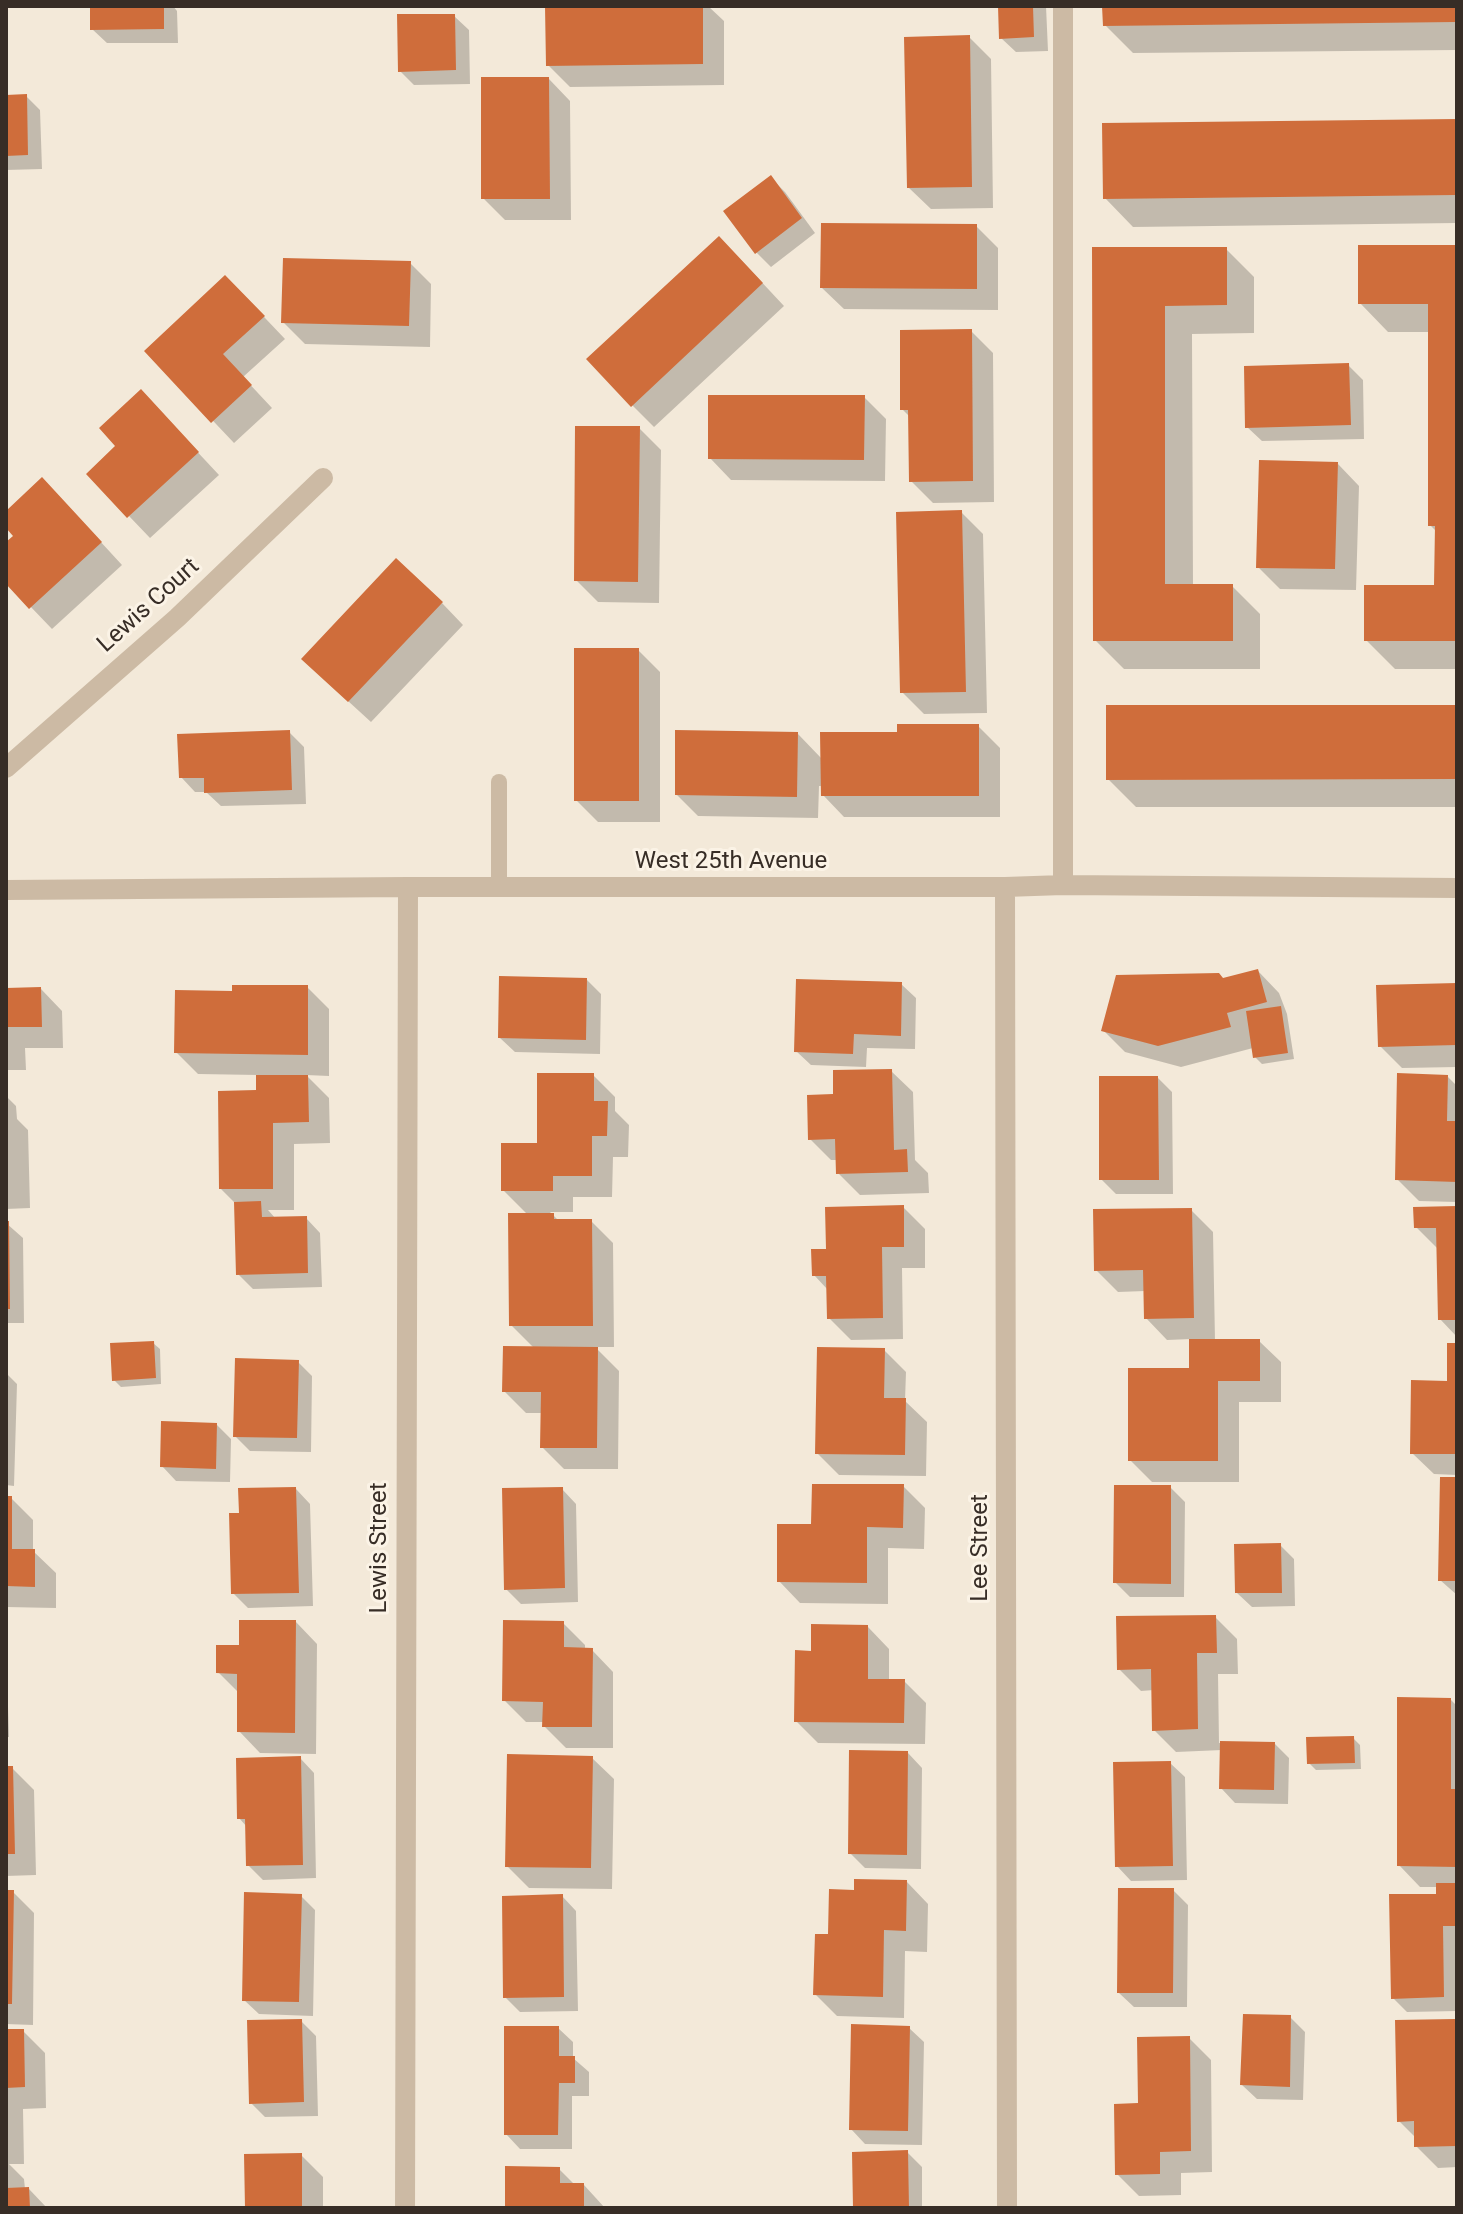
<!DOCTYPE html>
<style>
body{margin:0}
#map{position:relative;width:1463px;height:2214px;overflow:hidden;background:#f3e9d9;font-family:Roboto,sans-serif}
canvas{display:block}
.frame{position:absolute;inset:0;border:8px solid #372d26;pointer-events:none}
</style>
<div id="map">
<canvas width="1463" height="2214"></canvas>
<div class="frame"></div>
</div>
<script>
const context = document.querySelector('canvas').getContext('2d');
context.lineJoin = 'round';
function fillPath(path, color) { context.fillStyle = color; context.fill(path, 'evenodd'); }
function stroke(path, color, width, dash) { context.strokeStyle = color; context.lineWidth = width; context.lineCap = dash ? 'butt' : 'round'; context.setLineDash(dash || []); context.stroke(path); }
function label(font, color, halo, rows, align = 'center') {
  context.font = font + ' Roboto,sans-serif'; context.lineWidth = 6; context.setLineDash([]); context.textBaseline = 'middle'; context.strokeStyle = halo; context.fillStyle = color; for (const [text, x, y, turn = 0] of rows) {
    context.save(); context.translate(x, y); context.rotate((+turn || 0) * Math.PI / 180); context.textAlign = isNaN(turn) ? turn : align; if (halo) context.strokeText(text, 0, 0); context.fillText(text, 0, 0); context.restore();
  }
}
fillPath(new Path2D(`
 M92,6H173L177,11L178,43H107L92,29Z
 M547,6H708L724,21V85L570,87L548,65Z
 M1000,6H1046L1048,51L1016,52L1001,38Z
 M1104,6H1457V50L1133,53L1105,25Z
 M454,16L469,30L470,84L414,85L400,71Z
 M969,37L991,59L993,208L931,209L909,188Z
 M549,79L570,101L571,220H505L483,198Z
 M26,96L40,110L42,169L6,170V97Z
 M1457,121V223L1133,227L1105,198Z
 M771,178L785,192L815,233L771,267L756,252Z
 M976,226L998,248V310L844,309L822,288Z
 M1457,247V669H1395L1366,640L1436,587L1437,532L1430,525V332H1388L1360,303Z
 M1094,249H1226L1254,277V333L1192,334L1193,586H1232L1260,614V669H1124L1095,640Z
 M741,260L784,306L654,427L632,405Z
 M410,263L431,284L430,347L305,344L283,322Z
 M247,299L285,339L243,377L272,408L234,443L147,351Z
 M971,331L993,353L994,502L933,503L911,481L910,417L902,409Z
 M1348,365L1363,380L1364,439L1262,441L1247,427Z
 M864,397L886,419L885,481L731,480L710,458Z
 M162,414L219,475L150,538L129,516Z
 M639,428L661,450L659,603L598,602L576,580Z
 M1338,464L1359,486L1356,590L1280,589L1258,567Z
 M64,502L122,565L52,629L6,581V545L16,536L6,526V513Z
 M961,512L983,534L987,713L924,714L902,692Z
 M442,603L463,625L371,722L325,680Z
 M638,650L660,672V822H598L576,800Z
 M1457,707V807H1136L1108,779Z
 M978,726L1000,748V817H844L823,795V786H819L818,818L698,816L677,795L798,734L822,759L899,734Z
 M289,732L304,747L306,804L221,806L206,792H195L181,777Z
 M1258,971L1279,993L1287,1014L1294,1059L1262,1064L1255,1057L1253,1048L1181,1067L1125,1052L1103,1030L1223,980Z
 M587,980L601,994L600,1054L515,1052L500,1038Z
 M901,984L916,998L915,1049L867,1048L866,1067L811,1065L796,1051Z
 M1457,985V1067L1402,1068L1380,1046Z
 M307,987L329,1009V1076L306,1075L329,1098L330,1143L294,1144V1210H268L276,1219L306,1218L320,1233L322,1287L253,1289L238,1274L236,1204L221,1189L258,1092V1075L198,1074L176,1052L234,993Z
 M41,989L62,1011L63,1048H25L26,1070H6V990Z
 M891,1071L913,1092L915,1160L928,1173L929,1193L860,1195L838,1173V1160H831L810,1139L835,1096Z
 M593,1075L615,1097V1111L629,1125L628,1157H613L612,1197H573V1212H550L559,1221H591L613,1243L614,1347H595L619,1371L618,1469H564L542,1447L543,1413H526L504,1391L534,1348L511,1325L528,1215L503,1190Z
 M1448,1077L1457,1086V1202L1419,1201L1397,1179Z
 M1158,1078L1172,1092L1173,1194H1116L1101,1179Z
 M6,1096L16,1106L17,1119L28,1130L30,1208L6,1209Z
 M903,1207L925,1229V1268H902L903,1339L851,1340L829,1318L828,1290L814,1275L828,1251Z
 M1457,1208V1337L1440,1319L1438,1249L1416,1227Z
 M1191,1210L1213,1232L1215,1341H1259L1281,1362V1402H1239V1482H1152L1130,1460L1191,1370V1339L1167,1340L1146,1318L1145,1291L1118,1292L1096,1270Z
 M6,1223L23,1238L24,1323H6Z
 M153,1343L160,1349L161,1384L121,1387L114,1380Z
 M1457,1345V1475L1434,1474L1412,1453L1449,1383Z
 M884,1350L906,1372L905,1401L927,1422L926,1476L839,1475L817,1453Z
 M298,1362L312,1376L311,1452L250,1451L235,1436Z
 M6,1373L17,1384L14,1486L6,1485Z
 M217,1425L231,1439L230,1482L176,1481L162,1466Z
 M1457,1479V1595L1440,1580Z
 M903,1486L925,1508L924,1549L888,1548V1604L800,1603L779,1581L813,1526Z
 M1170,1487L1185,1502L1184,1597H1130L1115,1582Z
 M296,1489L310,1504L313,1606L248,1608L233,1593L241,1515Z
 M562,1489L576,1504L578,1602L521,1604L506,1589Z
 M6,1498H11L33,1520V1551L56,1573V1608L6,1607Z
 M1280,1545L1294,1559L1295,1606L1252,1607L1237,1593Z
 M1215,1617L1237,1639L1238,1674H1218L1219,1743L1275,1744L1289,1758L1288,1804L1235,1803L1221,1788L1222,1750L1176,1752L1154,1730V1690L1141,1691L1119,1669Z
 M296,1622L317,1644L316,1754L260,1753L239,1731V1693L218,1672L241,1647Z
 M563,1623L585,1645V1650H592L613,1672V1748H566L544,1726V1722H526L504,1700Z
 M868,1627L889,1649V1681H904L926,1703L925,1744L818,1743L796,1721L813,1653Z
 M6,1646L9,1737H6Z
 M1451,1700L1457,1706V2011L1407,2012L1393,1998L1438,1896V1887H1420L1399,1865Z
 M1353,1738L1360,1745L1361,1769L1316,1770L1309,1763Z
 M908,1753L922,1768L921,1869L865,1868L850,1853Z
 M300,1758L314,1773L316,1878L263,1880L248,1865L247,1827L239,1818Z
 M592,1758L614,1779L612,1889L529,1888L507,1866Z
 M1170,1763L1185,1777L1187,1880L1131,1881L1117,1866Z
 M6,1768H12L34,1790L36,1875L6,1876Z
 M907,1882L928,1904L927,1952L905,1951L904,2018L837,2016L815,1994L830,1936L856,1892Z
 M1173,1890L1188,1905L1187,2007H1134L1119,1993Z
 M6,1892H13L34,1913L33,2025L6,2024Z
 M301,1896L315,1910L313,2016L259,2014L244,2000Z
 M562,1896L576,1911L578,2011L520,2012L505,1997Z
 M1290,2017L1305,2032L1303,2100L1257,2099L1242,2085Z
 M301,2021L316,2036L318,2116L265,2117L251,2103Z
 M1455,2021L1457,2023V2167L1438,2168L1416,2146V2138L1399,2121Z
 M558,2028L573,2042V2058L589,2072V2096H572V2149H520L506,2134Z
 M909,2028L924,2042L922,2145L865,2144L851,2129Z
 M6,2031H23L45,2053L46,2108L23,2109L24,2164H9L24,2179L25,2189H29L47,2208H6Z
 M1189,2038L1211,2060L1212,2172L1181,2173V2195L1139,2196L1117,2174L1140,2105Z
 M907,2152L922,2167V2208H855Z
 M301,2155L323,2177V2208H247Z
 M559,2169L575,2185H584L605,2208H507Z`), '#0003');
fillPath(new Path2D(`
 M90,6H164V29L90,30Z
 M545,6H703V64L546,66Z
 M998,6H1033L1034,37L999,39Z
 M1102,6H1457V22L1103,26Z
 M397,14H455L456,70L398,72Z
 M970,35L972,187L907,188L904,37Z
 M481,77H549L550,199H481Z
 M27,94L28,155L6,156V95Z
 M1457,119V195L1103,199L1102,123Z
 M771,175L802,218L755,254L723,211Z
 M821,223L977,224V289L820,288Z
 M719,236L763,283L631,407L586,359Z
 M1358,245H1457V641H1364V585H1434L1435,526H1428V304H1358Z
 M1092,247H1227V305L1165,306V584H1233V641H1093Z
 M283,258L411,261L409,326L281,323Z
 M225,275L265,316L223,354L252,385L211,423L144,351Z
 M972,329L973,481L909,482L908,410H900V330Z
 M1349,363L1351,425L1245,428L1244,366Z
 M141,389L199,452L127,518L86,474L115,446L99,428Z
 M708,395H865L864,460L708,459Z
 M575,426H640L638,582L574,581Z
 M1259,460L1338,462L1335,569L1256,568Z
 M42,477L102,542L29,609L6,584V542L13,536L6,528V511Z
 M962,510L966,692L900,693L896,512Z
 M396,558L443,602L348,702L301,659Z
 M574,648H639V801H574Z
 M1106,705H1457V779L1106,780Z
 M897,724H979V796H821L820,732H897Z
 M290,730L292,790L204,793V778H179L177,734Z
 M675,730L798,732L797,797L675,795Z
 M1258,969L1267,1002L1227,1013L1231,1027L1158,1046L1101,1031L1116,975L1219,973L1223,978Z
 M499,976L587,978L586,1040L498,1038Z
 M796,979L902,982L901,1036L854,1034L853,1054L794,1052Z
 M1457,983V1045L1378,1047L1376,985Z
 M232,985H308V1055L174,1053L175,990L232,991Z
 M41,987L42,1027H6V988Z
 M1281,1006L1288,1053L1253,1058L1246,1011Z
 M892,1069L894,1150L907,1149L908,1172L836,1174L835,1139L808,1140L807,1095L833,1094V1070Z
 M537,1073H594V1101H608L607,1136H592V1176H553V1191H501V1143H537Z
 M1397,1073L1448,1075L1447,1121H1457V1182L1395,1180Z
 M256,1075H308L309,1122L273,1123V1189H219L218,1091L256,1090Z
 M1099,1076H1158L1159,1180H1099Z
 M261,1201L262,1217L307,1216L308,1273L236,1275L234,1202Z
 M904,1205V1247H882L883,1318L827,1319L826,1276H812L811,1249H826L825,1207Z
 M1457,1206V1320H1438L1436,1228H1414L1413,1207Z
 M1192,1208L1194,1318L1144,1319L1143,1270L1094,1271L1093,1209Z
 M508,1213H554V1219H592L593,1326H509Z
 M6,1221H9L10,1309H6Z
 M1189,1339H1260V1381H1218V1461H1128V1368H1189Z
 M154,1341L156,1378L112,1381L110,1343Z
 M1447,1343H1457V1454H1410L1411,1380L1447,1381Z
 M503,1346L598,1347L597,1448H540L541,1392H502Z
 M817,1347L885,1348L884,1398H906L905,1455L815,1454Z
 M235,1358L299,1360L297,1438L233,1437Z
 M161,1421L217,1423L216,1469L160,1467Z
 M1440,1477H1457V1581H1438Z
 M812,1484H904L903,1528L867,1527V1583L777,1582V1524H811Z
 M1114,1485H1171V1584L1113,1583Z
 M296,1487L299,1593L231,1594L229,1513H239L238,1488Z
 M563,1487L565,1588L504,1590L502,1488Z
 M6,1496H12V1549H35V1587L6,1586Z
 M1281,1543L1282,1593H1235L1234,1544Z
 M1216,1615L1217,1653H1197L1198,1729L1152,1731L1151,1669L1117,1670L1116,1616Z
 M239,1620H296L295,1733L237,1732V1674L216,1673V1645H239Z
 M503,1620L564,1621V1647L593,1648L592,1727H542L543,1702L502,1701Z
 M811,1624L868,1625V1679H905L904,1723L794,1722L795,1650L811,1651Z
 M1397,1697L1451,1698V1789H1457V1867L1397,1866Z
 M1354,1736L1355,1763L1307,1764L1306,1737Z
 M1220,1741L1275,1742L1274,1790L1219,1789Z
 M849,1750L908,1751L907,1855L848,1854Z
 M507,1754L593,1756L591,1868L505,1867Z
 M301,1756L303,1865L246,1866L245,1819H237L236,1758Z
 M1171,1761L1173,1866L1115,1867L1113,1762Z
 M6,1766H13L15,1854H6Z
 M854,1879L907,1880L906,1931L884,1930L883,1997L813,1995L815,1934H828L829,1889L854,1890Z
 M1436,1883H1457V1926H1443L1444,1997L1391,1999L1389,1894H1436Z
 M1118,1888H1174L1173,1993H1117Z
 M6,1890H14L12,2004H6Z
 M244,1892L302,1894L299,2002L242,2001Z
 M563,1894L564,1997L503,1998L502,1896Z
 M1243,2014L1291,2015L1290,2087L1240,2085Z
 M302,2019L304,2102L249,2104L247,2020Z
 M1455,2019L1457,2146L1414,2147V2121L1397,2122L1395,2020Z
 M851,2024L910,2026L908,2131L849,2130Z
 M504,2026H559V2056H575V2083H559L558,2135H504Z
 M6,2029H24L25,2087L6,2088Z
 M1190,2036L1191,2151L1160,2152V2174L1115,2175L1114,2104L1138,2103L1137,2037Z
 M908,2150L909,2208H853L852,2152Z
 M302,2153V2208H245L244,2154Z
 M505,2166L560,2167V2183H584V2208H505Z
 M29,2187L30,2208H6V2188Z`), '#cf6d3b');
stroke(new Path2D(`
 M499,889V782`), '#ccbaa4', 16);
stroke(new Path2D(`
 M6,768L177,618L323,478
 M1063,885V6
 M1005,887L1007,2208
 M6,890L408,887H1005L1063,885L1457,888
 M405,2208L408,887`), '#ccbaa4', 20);
label('24px', '#372d26', '#fbf3e6', [
 ["Lewis Court",149,606,-42],
 ["West 25th Avenue",731,862],
 ["Lewis Street",380,1548,-90],
 ["Lee Street",981,1548,-90]
]);
</script>
